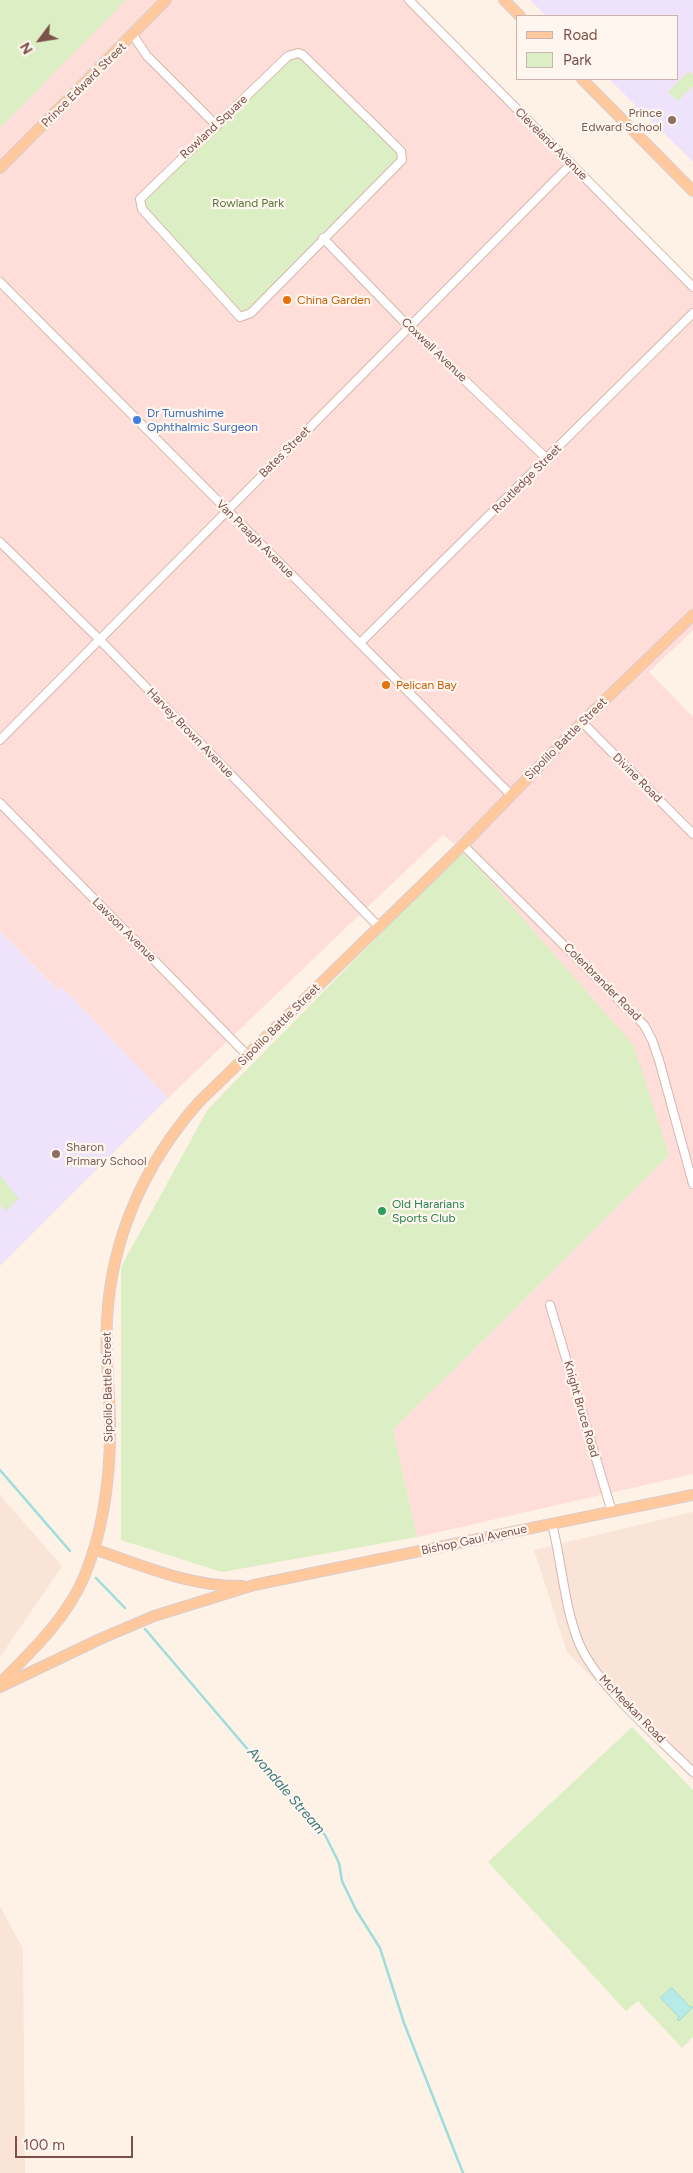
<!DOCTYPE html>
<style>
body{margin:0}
#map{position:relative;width:693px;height:2173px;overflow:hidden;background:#fef1e6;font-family:Figtree,sans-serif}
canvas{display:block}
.legend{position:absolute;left:516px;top:15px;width:162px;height:65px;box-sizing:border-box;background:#fff6ef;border:1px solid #cab4ac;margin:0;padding:6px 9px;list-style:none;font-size:15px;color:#7b5048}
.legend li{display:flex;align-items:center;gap:10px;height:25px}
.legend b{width:25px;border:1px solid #cab4ac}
.north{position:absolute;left:15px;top:15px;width:50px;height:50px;-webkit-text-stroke:4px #fff6ef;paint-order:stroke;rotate:239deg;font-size:14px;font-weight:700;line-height:20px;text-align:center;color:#7b5048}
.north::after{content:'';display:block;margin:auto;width:18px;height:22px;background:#7b5048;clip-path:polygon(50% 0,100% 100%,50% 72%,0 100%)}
.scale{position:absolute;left:15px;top:2136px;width:118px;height:22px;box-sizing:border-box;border:2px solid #7b5048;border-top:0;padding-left:6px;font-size:15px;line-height:18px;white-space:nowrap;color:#7b5048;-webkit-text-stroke:4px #fff6ef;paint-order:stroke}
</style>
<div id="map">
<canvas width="693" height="2173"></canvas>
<ul class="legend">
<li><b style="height:6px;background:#ffc89d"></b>Road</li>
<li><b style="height:14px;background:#dceec3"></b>Park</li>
</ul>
<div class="north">N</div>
<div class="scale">100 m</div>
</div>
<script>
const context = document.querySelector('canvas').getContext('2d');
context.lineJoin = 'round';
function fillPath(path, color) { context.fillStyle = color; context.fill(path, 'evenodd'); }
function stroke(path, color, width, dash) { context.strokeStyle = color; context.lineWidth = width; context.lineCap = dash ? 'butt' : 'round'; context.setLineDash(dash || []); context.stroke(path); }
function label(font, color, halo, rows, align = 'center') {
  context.font = font + ' Figtree,sans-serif'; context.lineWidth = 4.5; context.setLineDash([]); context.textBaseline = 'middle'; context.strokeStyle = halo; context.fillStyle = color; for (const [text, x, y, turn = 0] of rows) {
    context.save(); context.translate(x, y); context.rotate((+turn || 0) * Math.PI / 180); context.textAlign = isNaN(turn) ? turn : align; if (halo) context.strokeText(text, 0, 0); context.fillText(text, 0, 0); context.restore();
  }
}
fillPath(new Path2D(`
 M0,1495L62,1566L0,1657Z
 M693,1512V1780L567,1652L534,1550Z
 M0,1906L23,1949L25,2173H0Z`), '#f9e4d7');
fillPath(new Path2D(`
 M0,0H410L693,288V630L649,672L693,717V1474L417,1537L393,1430L669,1155L463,850L443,835L168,1098L62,987L59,991L0,931Z`), '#ffdeda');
fillPath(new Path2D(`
 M530,0H693V162L609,79H677V16H546Z
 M0,931L58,991L62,987L168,1098L0,1266Z`), '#eee3fb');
fillPath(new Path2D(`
 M0,0H126L0,128Z
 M297,51L404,156L245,318L136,199Z
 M689,71L693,75V86L678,101L668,92Z
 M463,850L634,1046L669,1155L393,1430L417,1537L222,1572L121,1540V1267L208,1109Z
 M0,1175L19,1199L5,1211L0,1204Z
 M632,1727L693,1790V2037L682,2048L638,2001L626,2011L488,1862Z`), '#dceec3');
const water = new Path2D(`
 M672,1988L690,2007H693L679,2021L677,2019L679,2017L661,1998Z`);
fillPath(water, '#b8eae8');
stroke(water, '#9ddddb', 1);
stroke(new Path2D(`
 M0,1470L70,1551
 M96,1578L125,1608
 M145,1629L267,1772L325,1835L339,1863L342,1881L356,1910L380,1948L404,2023L463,2173`), '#9ddddb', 2.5);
const minor = new Path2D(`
 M409,0L693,287
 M133,35L147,56L217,126
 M298,53L303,55L401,151L402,160L251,313L240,317L142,209L140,199L288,56Z
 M323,238L408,326L547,459
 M0,282L511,795
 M0,542L100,640L378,926
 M360,643L693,313
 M582,722L693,834
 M0,740L571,164
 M0,803L248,1056
 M463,845L644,1025L652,1040L659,1060L693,1184
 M550,1305L612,1512
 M552,1524C562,1563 564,1606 579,1643C597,1686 659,1738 693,1772`);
const major = new Path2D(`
 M504,0L520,16
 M582,79L693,191
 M0,168L166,0
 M94,1549C143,1566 191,1587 243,1586
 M0,1683C32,1651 66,1619 84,1577C105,1527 111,1472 110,1418C109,1385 105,1352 107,1320C111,1238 145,1163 199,1102L463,845L582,722L693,615
 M0,1687L100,1639L154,1616L254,1585L693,1495`);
stroke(minor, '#d4b7ad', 10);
stroke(major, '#dacecc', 12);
stroke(minor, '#fff', 8);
stroke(major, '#ffc89d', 10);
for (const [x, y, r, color] of [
 [672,120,5,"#8d6e63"],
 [287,300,5,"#e8710a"],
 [137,420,5,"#3f7fe0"],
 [386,685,5,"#e8710a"],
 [56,1154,5,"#8d6e63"],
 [382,1211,5,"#2e9e5b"]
]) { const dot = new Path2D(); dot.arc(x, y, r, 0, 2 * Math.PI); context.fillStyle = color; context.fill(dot); stroke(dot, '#fff6ef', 2); }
label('12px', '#7b5048', '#fff6ef', [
 ["Prince Edward Street",84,85,-45],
 ["Rowland Square",214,127,-43],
 ["Cleveland Avenue",551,144,45],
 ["Coxwell Avenue",434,350,44],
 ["Bates Street",285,452,-45],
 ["Routledge Street",527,479,-45],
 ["Van Praagh Avenue",255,539,45],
 ["Harvey Brown Avenue",190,733,46],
 ["Sipolilo Battle Street",566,739,-45],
 ["Divine Road",637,778,45],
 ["Lawson Avenue",124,930,45],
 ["Colenbrander Road",602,982,45],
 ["Sipolilo Battle Street",279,1025,-45],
 ["Sipolilo Battle Street",108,1387,-91],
 ["Knight Bruce Road",581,1409,74],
 ["Bishop Gaul Avenue",474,1540,-12],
 ["McMeekan Road",632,1709,46]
]);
label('12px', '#785e54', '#fff6ef', [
 ["Prince",662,113],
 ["Edward School",662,127],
 ["Sharon",66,1147,"left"],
 ["Primary School",66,1161,"left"]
], 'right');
label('12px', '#577639', '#fff6ef', [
 ["Rowland Park",248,203]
]);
label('12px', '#c56008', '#fff6ef', [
 ["China Garden",297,300],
 ["Pelican Bay",396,685]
], 'left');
label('12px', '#366cbe', '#fff6ef', [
 ["Dr Tumushime",147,413],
 ["Ophthalmic Surgeon",147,427]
], 'left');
label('12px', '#27864d', '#fff6ef', [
 ["Old Hararians",392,1204],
 ["Sports Club",392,1218]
], 'left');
label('italic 14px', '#377a79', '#fff6ef', [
 ["Avondale Stream",286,1791,49]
]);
</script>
